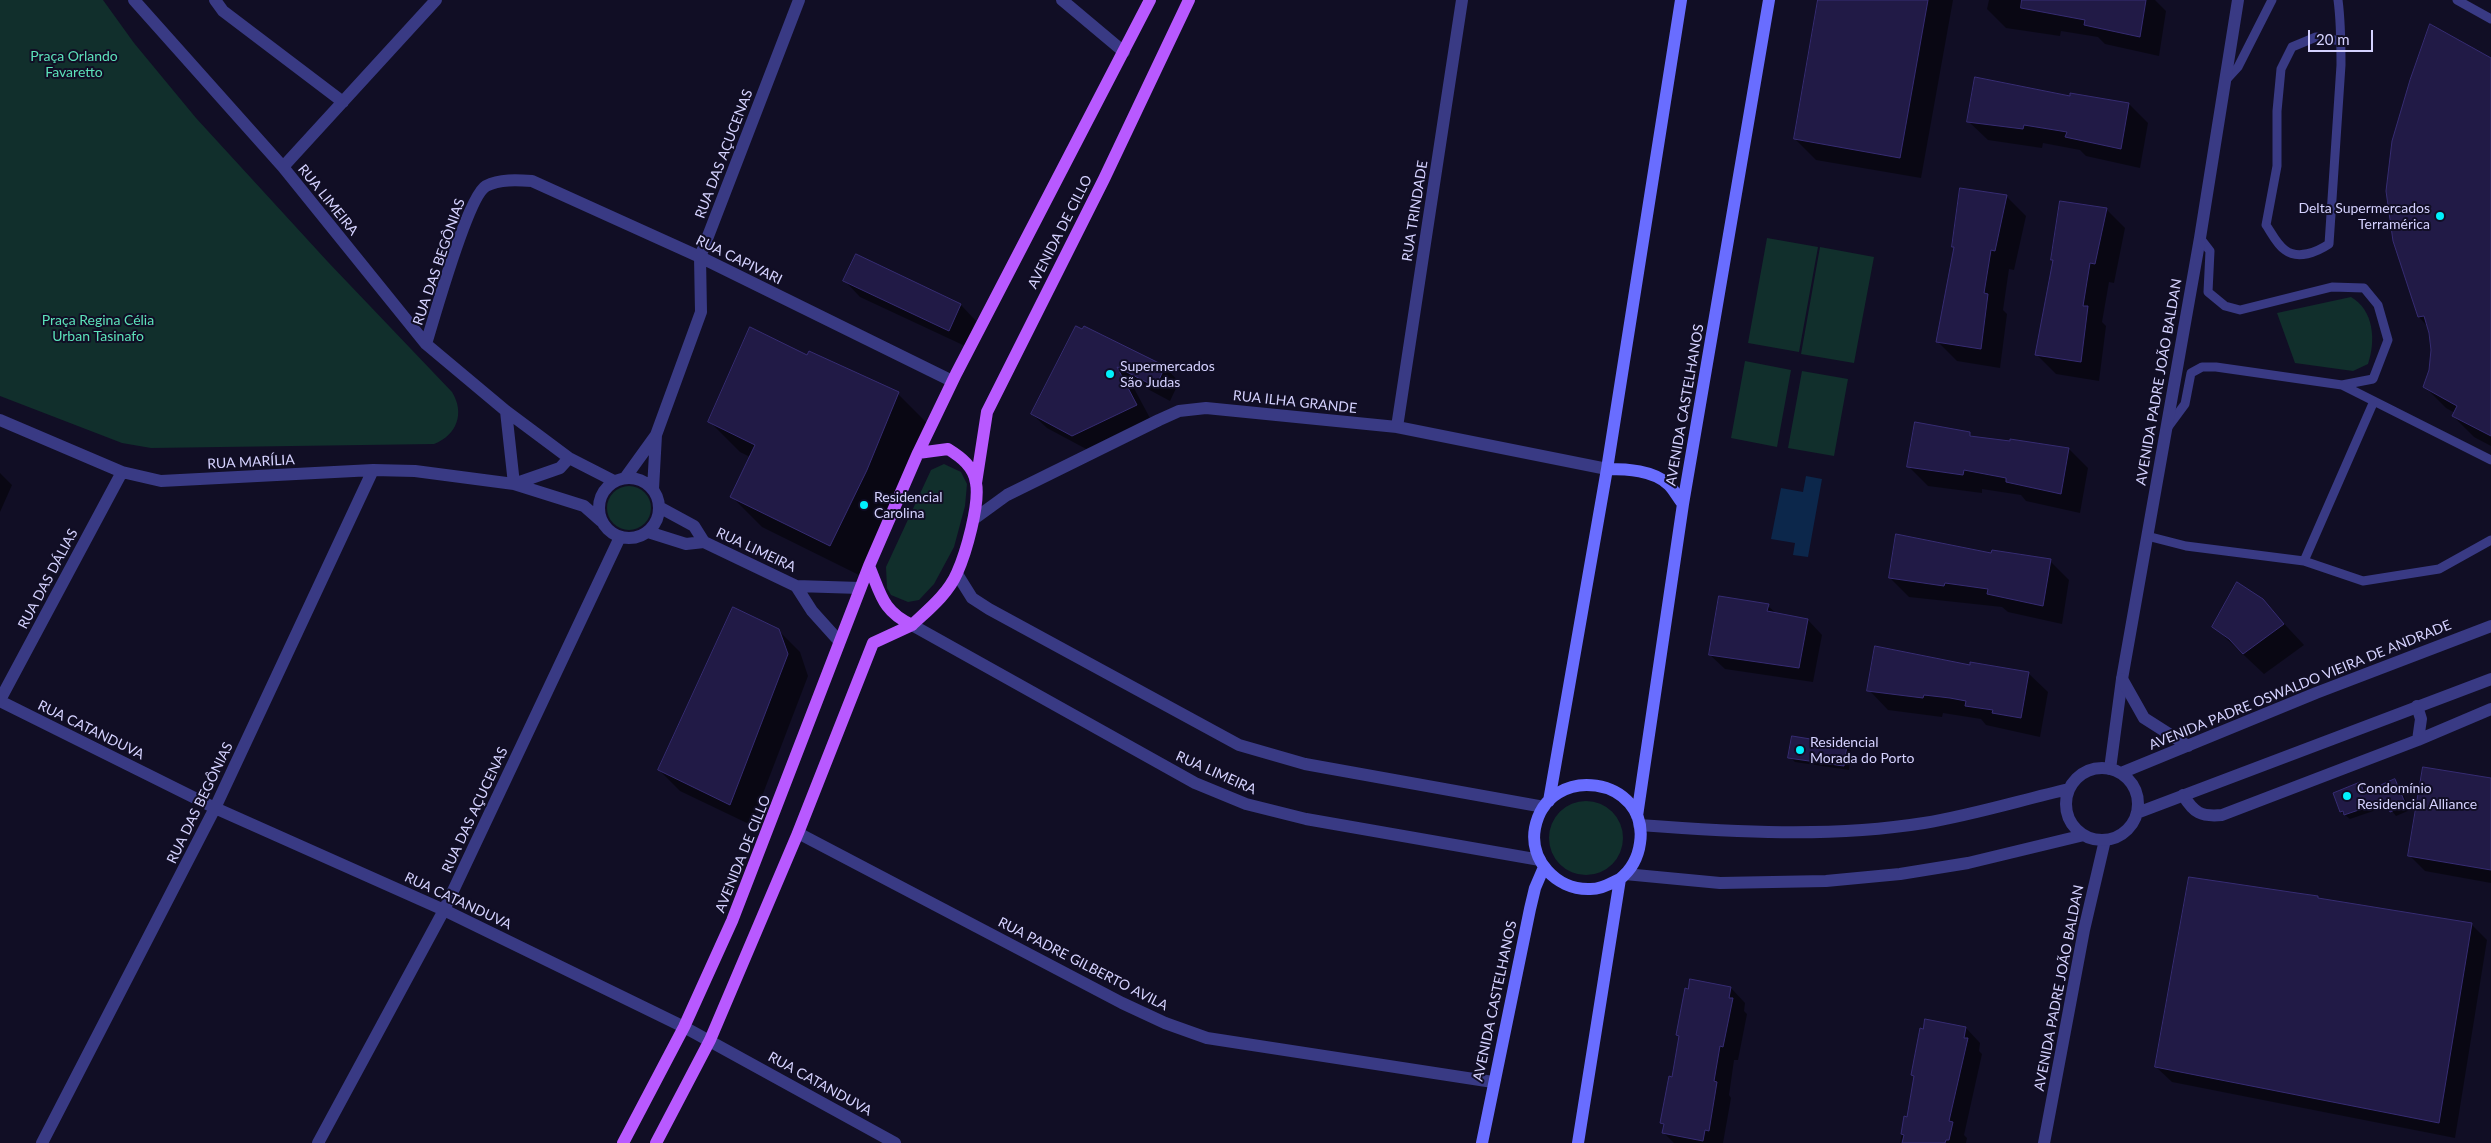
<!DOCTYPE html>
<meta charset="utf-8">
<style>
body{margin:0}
#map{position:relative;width:2491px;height:1143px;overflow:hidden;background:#110e25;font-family:Lato,sans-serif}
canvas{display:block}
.scale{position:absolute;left:2308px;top:30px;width:65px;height:22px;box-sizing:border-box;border:2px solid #d5d2ff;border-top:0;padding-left:6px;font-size:15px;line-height:18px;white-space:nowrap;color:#d5d2ff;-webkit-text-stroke:4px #110e25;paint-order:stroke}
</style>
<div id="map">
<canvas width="2491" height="1143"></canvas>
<div class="scale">20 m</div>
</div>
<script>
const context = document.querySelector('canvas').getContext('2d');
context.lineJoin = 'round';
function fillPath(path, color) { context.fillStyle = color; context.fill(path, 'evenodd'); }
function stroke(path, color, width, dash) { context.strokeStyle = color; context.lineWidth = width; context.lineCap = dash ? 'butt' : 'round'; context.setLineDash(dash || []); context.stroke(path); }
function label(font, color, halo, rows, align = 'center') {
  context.font = font + ' Lato,sans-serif'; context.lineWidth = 4; context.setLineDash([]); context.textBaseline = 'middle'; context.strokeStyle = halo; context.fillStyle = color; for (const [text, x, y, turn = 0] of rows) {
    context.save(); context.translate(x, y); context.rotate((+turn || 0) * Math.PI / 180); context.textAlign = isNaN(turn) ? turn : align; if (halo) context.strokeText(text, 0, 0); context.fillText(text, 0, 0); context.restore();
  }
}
fillPath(new Path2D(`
 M0,0H103L134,43L196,118L328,262L452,392C465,413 457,435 434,444L151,448L122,443L0,396Z
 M1767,238L1818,247L1799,352L1748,343Z
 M1820,247L1874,257L1854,363L1801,354Z
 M2351,297C2374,310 2376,341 2368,364L2353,371L2295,363L2277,313Z
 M1745,361L1791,370L1777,447L1731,438Z
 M1802,371L1848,379L1834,456L1788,448Z
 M944,464L961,472L967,484L965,506L954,547L934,584L919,600L908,602L891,595L887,588L886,567L931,470Z
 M607 508a22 22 0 1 1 44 0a22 22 0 1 1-44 0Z
 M1549 838a37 37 0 1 1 74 0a37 37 0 1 1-74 0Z`), '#112f2c');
fillPath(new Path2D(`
 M1806,476L1822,479L1808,557L1793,555L1795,543L1771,539L1781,488L1803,492Z`), '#0c274b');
fillPath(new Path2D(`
 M1820,0H1953L1921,178L1816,160L1795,139Z
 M1989,0H2155L2166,11L2159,56L2105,44L2098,37L2061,31L2060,36L2006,28L1987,9Z
 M2491,60V446L2474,437L2453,416L2455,413L2446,408L2425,387L2431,370L2432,350L2428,327L2419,317L2394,241Z
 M2071,97L2129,104L2148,123L2140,168L2086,156L2080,150L2043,143L2042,148L1988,140L1968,121Z
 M2007,197L2026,216L2014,270L2009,269L2003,310L2007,314L2000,368L1957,361L1938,342L1955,249L1953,246Z
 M2106,209L2125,228L2114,283L2109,282L2102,322L2106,326L2099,381L2056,374L2036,354L2054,262L2052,259Z
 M857,256L961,305L976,321L965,346L860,297L845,281Z
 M1084,328L1165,367L1179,382L1170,401L1129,379L1151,420L1088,450L1047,428L1032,414Z
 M808,356L898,394L928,424L861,576L762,527L732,497L750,457L740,452L710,422Z
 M1970,434L1974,438L2069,449L2088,468L2080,513L2026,501L2021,495L1982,489V493L1928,486L1909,467Z
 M0,473L12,485L0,512Z
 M1992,554L2050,561L2069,580L2062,624L2008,612L2002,607L1909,597L1890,578Z
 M2262,600L2304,645L2264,674L2214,627Z
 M1768,606L1777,614L1808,620L1822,635L1813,682L1725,669L1710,655Z
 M778,630L800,652L808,676L751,825L680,791L659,770Z
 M1971,666L2028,673L2048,692L2040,737L1986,725L1981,719L1943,713L1942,717L1888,710L1869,690Z
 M1846,746L1851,751L1849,770L1795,762L1790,757Z
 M2491,780V883L2425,871L2409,855Z
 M2394,781L2399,785L2410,810L2396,816L2388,806L2350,819L2341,812L2334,794L2360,783L2367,792Z
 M2320,900L2471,924L2487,940L2455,1138L2172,1082L2156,1067Z
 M1731,988L1745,1003L1744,1011L1747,1014L1738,1060H1734L1729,1095L1731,1098L1723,1143H1674L1663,1132L1664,1126L1662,1123L1680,1038L1677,1035Z
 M1926,1021L1966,1028L1980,1043L1979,1051L1982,1054L1964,1135L1967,1138L1966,1143H1900L1905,1118H1908L1915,1077L1912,1075Z`), '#0007');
const building = new Path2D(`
 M1818,0H1928L1900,158L1794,139Z
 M2022,0H2146L2140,37L2084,25L2085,20L2021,8Z
 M2430,24L2491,58V436L2452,416L2457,406L2423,387L2429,370L2431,350L2429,333L2424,316L2418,317L2393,241L2386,191L2392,141L2410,80Z
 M1975,77L2070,96V93L2129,103L2121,149L2065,137L2067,132L2024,125L2023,129L1967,122Z
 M1960,188L2007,195L1995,251L1991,250L1984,293L1988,294L1981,349L1936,342L1954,247H1952Z
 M2060,201L2107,208L2095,264L2090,263L2083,306H2088L2081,362L2035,355L2053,260H2051Z
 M856,254L961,304L949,331L843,281Z
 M1076,326L1082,329L1084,326L1165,366L1156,387L1117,367L1137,405L1072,436L1031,414Z
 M750,327L807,355L809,351L899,392L867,470L830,546L730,497L755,445L708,422Z
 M1915,422L1970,432V436L2010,441V439L2069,448L2061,494L2006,482V478L1964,470L1963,475L1907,467Z
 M1896,534L1991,553L1992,550L2051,559L2043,606L1987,594L1988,589L1945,583L1944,586L1889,578Z
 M2237,582L2263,599L2284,624L2243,654L2229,639L2212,627Z
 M1719,596L1769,604L1767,611L1808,619L1799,668L1709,655Z
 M733,607L779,629L788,654L730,805L658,770Z
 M1875,646L1970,665V662L2029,672L2021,718L1992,713L1993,710L1965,706L1966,701L1950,698L1924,695L1923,698L1867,691Z
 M1792,736L1847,745L1844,766L1788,758Z
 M2423,767L2491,778V870L2408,856Z
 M2395,779L2406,805L2390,812L2385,801L2344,815L2343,811L2340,812L2333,793L2360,782L2364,792Z
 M2189,877L2297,893L2318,896V898L2472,923L2439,1123L2155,1067Z
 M1690,979L1731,987L1729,998H1733L1723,1047L1720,1046L1714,1081L1717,1082L1709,1131L1705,1130L1703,1141L1662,1133L1664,1124L1660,1123L1669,1076L1672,1077L1679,1036L1676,1035L1685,988L1688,989Z
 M1925,1019L1966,1027L1964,1038H1968L1949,1121L1953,1122L1949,1140H1946L1945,1143H1902L1904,1135L1901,1134L1904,1116L1907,1117L1914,1076L1911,1075L1920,1028L1923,1029Z`);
fillPath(building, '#211a46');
stroke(building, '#362c72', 1);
stroke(new Path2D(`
 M2338,0C2341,22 2341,43 2341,65L2329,244C2317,252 2298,260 2285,250C2277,245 2271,232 2266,225L2277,166V111L2281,69L2292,47L2316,37L2341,41
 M2457,0L2491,19
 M2226,80L2238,67L2272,0
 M2342,385L2491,460
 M2168,427L2185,404L2191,373L2202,367H2216L2342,385L2373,379L2388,340L2378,305L2364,288L2332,287L2240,310L2225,306L2208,292L2210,251L2200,238
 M2147,536L2186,546L2304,561L2374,401
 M2304,561L2363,581L2439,569L2491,540`), '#393a84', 9);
stroke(new Path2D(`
 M134,0L283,167L426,344L506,411L569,458L614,481
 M215,0L223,11L343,102
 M1062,0L1124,52
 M283,167L436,0
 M426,344C434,318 468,196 486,186C500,179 517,180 532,181L700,257L952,381
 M506,411L514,484
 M0,420L122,472L161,481L373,470L415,471L514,484L584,506L601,521
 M1397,427L1462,0
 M656,435L701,312L700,257L799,0
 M599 508a30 30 0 1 1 60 0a30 30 0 1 1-60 0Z
 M625,478L656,435L653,489
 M514,484L560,468L569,458
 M659,507L694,526L704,542
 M974,519L1007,495L1159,420L1179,411L1206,408L1397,427L1607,469
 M648,532L686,544L704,542L796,586L860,588
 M796,586L812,611L839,641
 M0,700L122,472
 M0,701L215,808L444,910L684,1027L895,1143
 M2418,740L2491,709
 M2110,769L2122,679L2200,238L2238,0
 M2183,795C2194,813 2201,817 2222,815L2418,740L2421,719L2417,706
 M798,833L1122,1003L1165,1023L1207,1038L1493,1082
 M42,1143L215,808L373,470
 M318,1143L444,910L620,537
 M2044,1143L2084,930L2105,840`), '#393a84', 12);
stroke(new Path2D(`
 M957,574L972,598L989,609L1239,745L1305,764L1544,807
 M912,625L1195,783L1246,804L1306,819L1540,860
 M2122,679L2144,718L2188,746
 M2066 804a36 36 0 1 1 72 0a36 36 0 1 1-72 0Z
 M2121,773L2316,693L2491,626
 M2137,813L2491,679
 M1639,825C1734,832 1830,838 1924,823C1973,815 2021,800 2069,789
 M1625,874L1720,883L1826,881L1900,874L1968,863L2084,835`), '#393a84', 12);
stroke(new Path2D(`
 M1607,469C1626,469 1654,470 1669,485C1674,490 1678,498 1683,504
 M1549,801L1607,469L1681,0
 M1637,816L1683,504L1769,0
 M1482,1143L1530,909L1535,888L1544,867
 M1578,1143L1620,879C1631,870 1638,858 1640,843C1650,777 1548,761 1535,828C1529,860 1556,889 1588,889C1600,890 1609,884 1620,879`), '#696dff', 12);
stroke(new Path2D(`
 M918,453L956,374L1150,0
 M976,483L987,412L1104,179L1189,0
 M623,1143L684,1027L732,921L869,566L918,453L948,449C961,457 974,467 976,483C980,504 966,553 957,573C948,594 928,610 912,625C882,611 881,594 869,566
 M656,1143L710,1040L798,833L873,643L912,625`), '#b859ff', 12);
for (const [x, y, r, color] of [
 [2440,216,5,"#00f1fd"],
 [1110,374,5,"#00f1fd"],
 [864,505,5,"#00f1fd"],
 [1800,750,5,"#00f1fd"],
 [2347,796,5,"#00f1fd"]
]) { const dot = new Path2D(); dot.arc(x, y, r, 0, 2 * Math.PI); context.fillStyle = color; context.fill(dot); stroke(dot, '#110e25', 2); }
label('14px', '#5ce1b9', '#110e25', [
 ["Praça Orlando",74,56],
 ["Favaretto",74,72],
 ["Praça Regina Célia",98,320],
 ["Urban Tasinafo",98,336]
]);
label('14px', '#d5d2ff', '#110e25', [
 ["RUA DAS AÇUCENAS",724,154,-69],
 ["RUA LIMEIRA",328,200,51],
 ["RUA TRINDADE",1415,211,-81],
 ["AVENIDA DE CILLO",1060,232,-63],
 ["RUA CAPIVARI",739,260,26],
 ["RUA DAS BEGÔNIAS",439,262,-71],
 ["AVENIDA PADRE JOÃO BALDAN",2159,382,-80],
 ["RUA ILHA GRANDE",1295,402,6],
 ["AVENIDA CASTELHANOS",1685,405,-80],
 ["RUA MARÍLIA",251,462,-3],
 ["RUA LIMEIRA",756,550,25],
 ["RUA DAS DÁLIAS",48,579,-62],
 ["AVENIDA PADRE OSWALDO VIEIRA DE ANDRADE",2300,685,-22],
 ["RUA CATANDUVA",91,730,26],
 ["RUA LIMEIRA",1216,773,24],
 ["RUA DAS BEGÔNIAS",200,803,-64],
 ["RUA DAS AÇUCENAS",475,810,-65],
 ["AVENIDA DE CILLO",743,854,-68],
 ["RUA CATANDUVA",458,901,25],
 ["RUA PADRE GILBERTO AVILA",1083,964,27],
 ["AVENIDA PADRE JOÃO BALDAN",2059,988,-79],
 ["AVENIDA CASTELHANOS",1495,1001,-78],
 ["RUA CATANDUVA",820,1084,29]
]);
label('14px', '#d5d2ff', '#110e25', [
 ["Delta Supermercados",2430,208,"right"],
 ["Terramérica",2430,224,"right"],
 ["Supermercados",1120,366],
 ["São Judas",1120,382],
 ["Residencial",874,497],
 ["Carolina",874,513],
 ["Residencial",1810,742],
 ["Morada do Porto",1810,758],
 ["Condomínio",2357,788],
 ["Residencial Alliance",2357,804]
], 'left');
</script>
